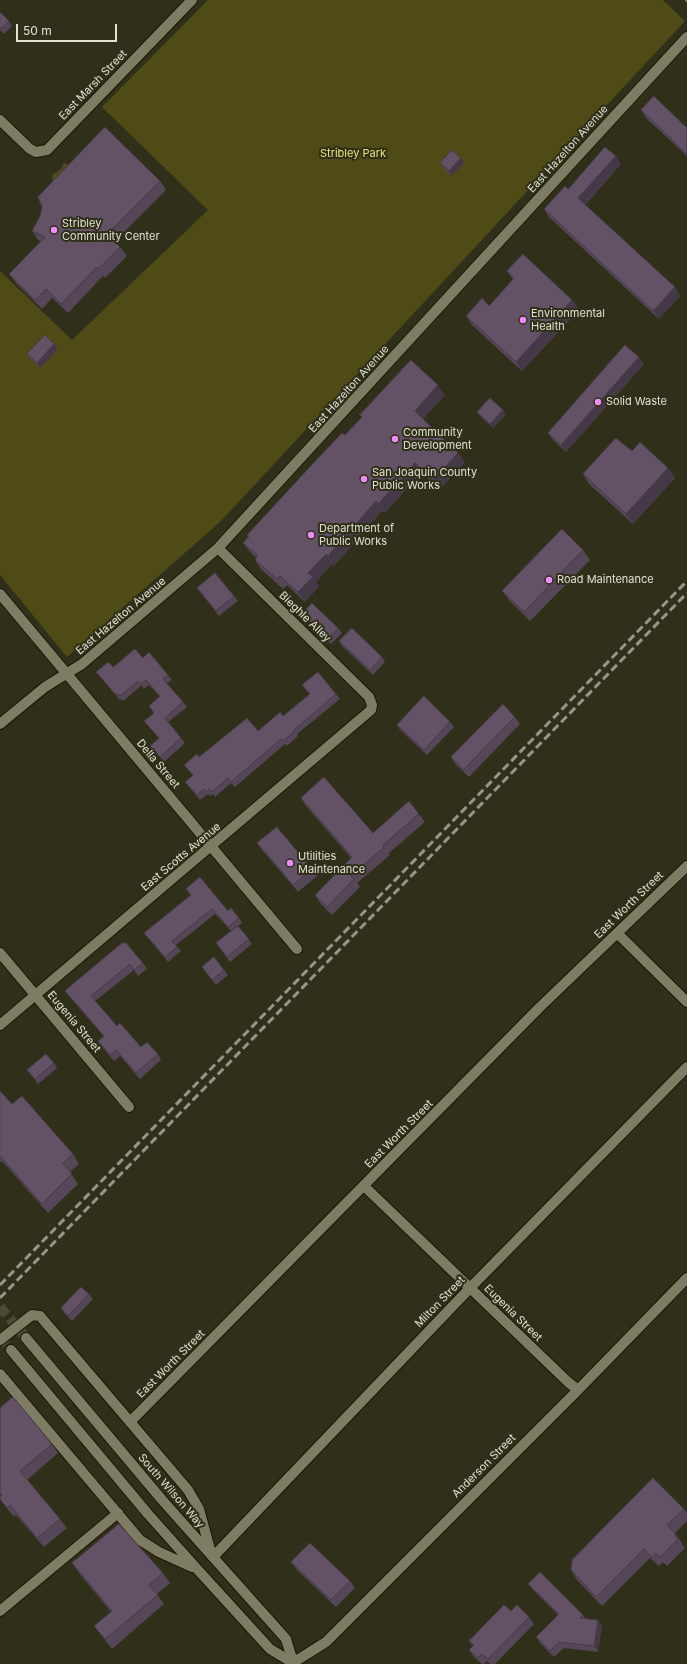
<!DOCTYPE html>
<style>
body{margin:0}
#map{position:relative;width:687px;height:1664px;overflow:hidden;background:#302f19;font-family:Inter,sans-serif}
canvas{display:block}
.scale{position:absolute;left:16px;top:24px;width:101px;height:18px;box-sizing:border-box;border:2px solid #e1e1d3;border-top:0;padding-left:5px;font-size:12px;line-height:14px;white-space:nowrap;color:#e1e1d3;-webkit-text-stroke:3px #302f19;paint-order:stroke}
</style>
<div id="map">
<canvas width="687" height="1664"></canvas>
<div class="scale">50 m</div>
</div>
<script>
const context = document.querySelector('canvas').getContext('2d');
context.lineJoin = 'round';
function fillPath(path, color) { context.fillStyle = color; context.fill(path, 'evenodd'); }
function stroke(path, color, width, dash) { context.strokeStyle = color; context.lineWidth = width; context.lineCap = dash ? 'butt' : 'round'; context.setLineDash(dash || []); context.stroke(path); }
function label(font, color, halo, rows, align = 'center') {
  context.font = font + ' Inter,sans-serif'; context.lineWidth = 4; context.setLineDash([]); context.textBaseline = 'middle'; context.strokeStyle = halo; context.fillStyle = color; for (const [text, x, y, turn = 0] of rows) {
    context.save(); context.translate(x, y); context.rotate((+turn || 0) * Math.PI / 180); context.textAlign = isNaN(turn) ? turn : align; if (halo) context.strokeText(text, 0, 0); context.fillText(text, 0, 0); context.restore();
  }
}
fillPath(new Path2D(`
 M208,0H663L685,21L221,521L67,657L0,575V271L72,340L208,210L102,107Z
 M66,163L69,166L53,183L52,175L61,169L63,164Z`), '#4f4b16');
stroke(new Path2D(`
 M0,1307L26,1338
 M0,1337L11,1350`), '#4b4a35', 10, [10, 5]);
const minor = new Path2D(`
 M0,120L30,149L36,152L47,150L192,0
 M0,594L297,949
 M0,724L45,687L82,664L218,548L687,37
 M617,933L687,1002
 M0,953L129,1107
 M0,1025L371,710L372,705L369,697L218,548
 M364,1186L568,1382L578,1390
 M130,1422L540,1007L687,866
 M213,1557L470,1288L687,1067
 M0,1611L118,1513
 M291,1664L326,1642L578,1390L687,1278`);
const secondary = new Path2D(`
 M26,1338L163,1501L286,1639L293,1662
 M0,1340L32,1315L40,1316L188,1490L199,1509L211,1553
 M11,1350L148,1514L198,1570L270,1649L295,1664
 M0,1374L140,1540L159,1552L192,1567`);
stroke(minor, '#181703', 12);
stroke(secondary, '#181703', 12);
stroke(minor, '#7e7d64', 10);
stroke(secondary, '#7e7d64', 10);
stroke(new Path2D(`
 M686,0L687,1
 M0,1285L687,581
 M0,1298L687,593`), '#979685', 3, [8, 4]);
fillPath(new Path2D(`
 M0,12L9,21L12,26L4,34L0,30Z
 M641,110L687,128V156L646,118Z
 M440,163H464L452,176L443,168Z
 M621,164L585,205L675,287L680,296L659,319L549,217L544,209L568,189Z
 M160,181L166,190L115,241L120,247L127,256L105,278L103,276L68,313L52,298L42,309L16,283L9,274L41,241L38,240L32,231Z
 M507,271L572,300L579,310L522,371L472,325L466,316L489,306L513,280Z
 M54,344L58,349L40,368L31,359L27,354Z
 M644,364L566,452L553,440L548,433Z
 M445,395L423,419L458,453L465,462L440,489L421,472L385,513L382,511L334,566L332,564L316,582L319,586L305,602L287,585L283,589L261,569L255,560L256,558L250,552L243,543L249,537L247,535L345,435L362,417L360,415Z
 M503,410L506,415L493,428L481,417L477,412Z
 M632,451L668,468L675,478L633,524L589,484L583,474Z
 M583,550L590,560L530,621L509,600L502,591Z
 M197,588L234,596L238,601L219,616Z
 M302,614L338,628L342,633L331,644L305,618Z
 M339,641L382,657L385,662L373,675L342,646Z
 M143,658L168,675L172,680L167,683L187,707L168,722L185,743L164,762L150,746L159,738L144,721L154,713L149,706L160,697L149,685L144,689L142,685L123,701L121,699L120,700L96,672Z
 M302,685L336,694L340,699L297,734L298,736L287,746L285,744L235,787L231,783L215,797L213,794L210,796L208,794L200,800L185,782L193,775L184,765L199,757L258,731L283,716L309,694Z
 M515,717L520,724L469,777L456,765L451,757Z
 M450,722L454,727L427,755L400,730L397,725Z
 M301,798L373,833L419,814L425,822L389,853L390,855L357,883L360,887L332,915L320,903L315,895L351,858L306,806Z
 M257,843L312,869L317,876L298,892L262,850Z
 M186,889L228,911L239,918L242,923L238,926L252,944L230,962L216,943L231,931L215,914L176,945L181,951L168,962L148,938L144,933L190,895Z
 M122,943L143,963L147,969L138,976L134,970L95,1001L117,1026L141,1047L158,1054L161,1060L140,1079L120,1056L114,1061L102,1047L98,1041L104,1037L69,996L65,991Z
 M202,967L224,970L228,975L216,985Z
 M54,1063L57,1068L38,1084L27,1070Z
 M0,1091L12,1104L73,1154L79,1164L70,1172L78,1184L48,1213L2,1161L0,1162Z
 M89,1294L93,1299L72,1321L64,1313L61,1308Z
 M0,1408L52,1444L58,1453L27,1480L60,1519L67,1528L44,1547L16,1515L14,1517L6,1507L0,1499L1,1496L0,1495Z
 M684,1509L687,1513V1521L675,1533L682,1543V1544L685,1548L667,1566L663,1562L659,1566L650,1558L602,1606L577,1580L571,1570Z
 M291,1562L350,1581L355,1588L336,1607L296,1569Z
 M72,1563L163,1573L170,1583L157,1594L164,1604L112,1649L101,1635L94,1626L111,1612L79,1573Z
 M528,1584L583,1615L586,1619L598,1620L602,1626L598,1652L564,1648L554,1657L540,1643L536,1637L558,1615L532,1589Z
 M511,1611L529,1617L534,1624L495,1664H490L487,1661L484,1664H482L474,1657L469,1650L473,1646L469,1641Z`), '#554757');
fillPath(new Path2D(`
 M616,156L621,164L583,206L578,198Z
 M461,158L464,163L452,176L449,171Z
 M675,287L680,296L659,319L653,311Z
 M572,300L579,310L522,371L516,362Z
 M54,344L58,349L40,368L37,363Z
 M639,357L644,364L566,452L561,445Z
 M438,385L445,395L422,420L415,411Z
 M503,410L506,415L493,428L490,424Z
 M458,453L465,462L440,489L433,480Z
 M415,463L421,472L385,513L378,504Z
 M668,468L675,478L633,524L626,514Z
 M376,501L382,511L334,566L328,556Z
 M326,554L332,564L316,582L319,586L305,602L298,592L308,573Z
 M598,1620L602,1626L598,1652L594,1646Z`), '#453947');
const building = new Path2D(`
 M0,12L9,21L1,29L0,28Z
 M654,96L687,128V154L641,110Z
 M105,127L160,181L107,234L120,247L98,269L97,267L61,304L46,289L35,300L9,274L45,237L32,231L40,216L42,207L38,197Z
 M605,147L616,156L578,198L675,287L653,311L544,209L565,186L568,189Z
 M452,150L461,158L449,171L440,163Z
 M523,254L572,300L516,362L466,316L482,298L489,306L514,278L507,271Z
 M45,335L54,344L37,363L27,354Z
 M625,345L639,357L561,445L548,433Z
 M411,360L438,385L415,411L458,453L433,480L415,463L378,504L376,501L328,556L326,554L308,573L313,577L298,592L280,576L277,579L255,560L258,556L243,543L249,536L247,535L319,457L342,433L345,435L362,417L360,415Z
 M490,398L503,410L490,424L477,412Z
 M616,438L632,451L640,442L668,468L626,514L583,474Z
 M562,529L583,550L524,612L502,591Z
 M215,573L234,596L216,611L197,588Z
 M312,603L338,628L328,639L302,614Z
 M352,628L382,657L370,670L339,641Z
 M135,649L143,658L149,652L168,675L163,679L183,702L165,718L181,738L160,757L150,746L159,738L144,721L154,713L149,706L160,696L146,680L141,684L138,681L120,696L118,694L116,695L96,672L108,662L113,667Z
 M318,672L336,694L294,730L295,731L283,741L281,739L231,782L228,778L212,792L209,789L207,792L204,789L197,795L185,782L193,775L184,765L197,754L199,757L247,718L258,731L280,712L283,716L310,694L302,685Z
 M424,696L450,722L424,750L397,725Z
 M503,704L515,717L463,770L451,757Z
 M324,777L373,833L409,801L419,814L383,845L384,847L351,876L354,879L327,907L315,895L352,857L301,798Z
 M277,827L312,869L293,885L257,843Z
 M200,877L228,911L231,908L239,918L228,927L212,909L172,941L177,947L165,957L144,933L191,895L186,889Z
 M238,926L249,939L227,957L216,943Z
 M122,943H126L143,963L134,970L130,964L91,996L117,1026L120,1023L141,1047L147,1042L158,1054L136,1073L116,1050L110,1055L98,1041L104,1036L65,991Z
 M214,957L224,970L212,980L202,967Z
 M46,1054L54,1063L35,1079L27,1070Z
 M0,1091L12,1104L22,1096L73,1154L63,1163L72,1174L42,1204L0,1156Z
 M81,1287L89,1294L68,1316L61,1308Z
 M13,1397L52,1444L20,1471L60,1519L37,1538L10,1505L7,1508L0,1499V1497L2,1495L0,1493V1408Z
 M653,1478L684,1509L667,1525L676,1534L674,1535L678,1539L660,1557L656,1553L652,1557L644,1549L596,1597L571,1570L572,1560Z
 M119,1524L163,1573L149,1585L158,1595L105,1639L94,1626L112,1611L72,1563Z
 M310,1543L350,1581L331,1600L291,1562Z
 M540,1572L583,1615L580,1618L598,1620L594,1646L559,1642L550,1651L536,1637L559,1614L528,1584Z
 M504,1605L511,1611L517,1605L529,1617L488,1659L482,1654L478,1658L469,1650L474,1645L469,1641Z`);
fillPath(building, '#635265');
stroke(building, '#453947', 1);
for (const [x, y, r, color] of [
 [54,230,4,"#ee8cf9"],
 [523,320,4,"#ee8cf9"],
 [598,402,4,"#ee8cf9"],
 [395,439,4,"#ee8cf9"],
 [364,479,4,"#ee8cf9"],
 [311,535,4,"#ee8cf9"],
 [549,580,4,"#ee8cf9"],
 [290,863,4,"#ee8cf9"]
]) { const dot = new Path2D(); dot.arc(x, y, r, 0, 2 * Math.PI); context.fillStyle = color; context.fill(dot); stroke(dot, '#302f19', 1.5); }
label('11px', '#e1e1d3', '#302f19', [
 ["East Marsh Street",93,85,-46],
 ["East Hazelton Avenue",568,149,-48],
 ["East Hazelton Avenue",349,389,-48],
 ["East Hazelton Avenue",121,616,-40],
 ["Bieghle Alley",305,617,44],
 ["Della Street",158,764,50],
 ["East Scotts Avenue",181,857,-40],
 ["East Worth Street",629,905,-44],
 ["Eugenia Street",74,1022,50],
 ["East Worth Street",399,1134,-45],
 ["Milton Street",440,1302,-46],
 ["Eugenia Street",513,1313,44],
 ["East Worth Street",171,1364,-45],
 ["Anderson Street",484,1466,-45],
 ["South Wilson Way",171,1491,49]
]);
label('11px', '#ece679', '#302f19', [
 ["Stribley Park",353,154]
]);
label('11px', '#e1e1d3', '#302f19', [
 ["Stribley",62,224],
 ["Community Center",62,237],
 ["Environmental",531,314],
 ["Health",531,327],
 ["Solid Waste",606,402],
 ["Community",403,433],
 ["Development",403,446],
 ["San Joaquin County",372,473],
 ["Public Works",372,486],
 ["Department of",319,529],
 ["Public Works",319,542],
 ["Road Maintenance",557,580],
 ["Utilities",298,857],
 ["Maintenance",298,870]
], 'left');
</script>
